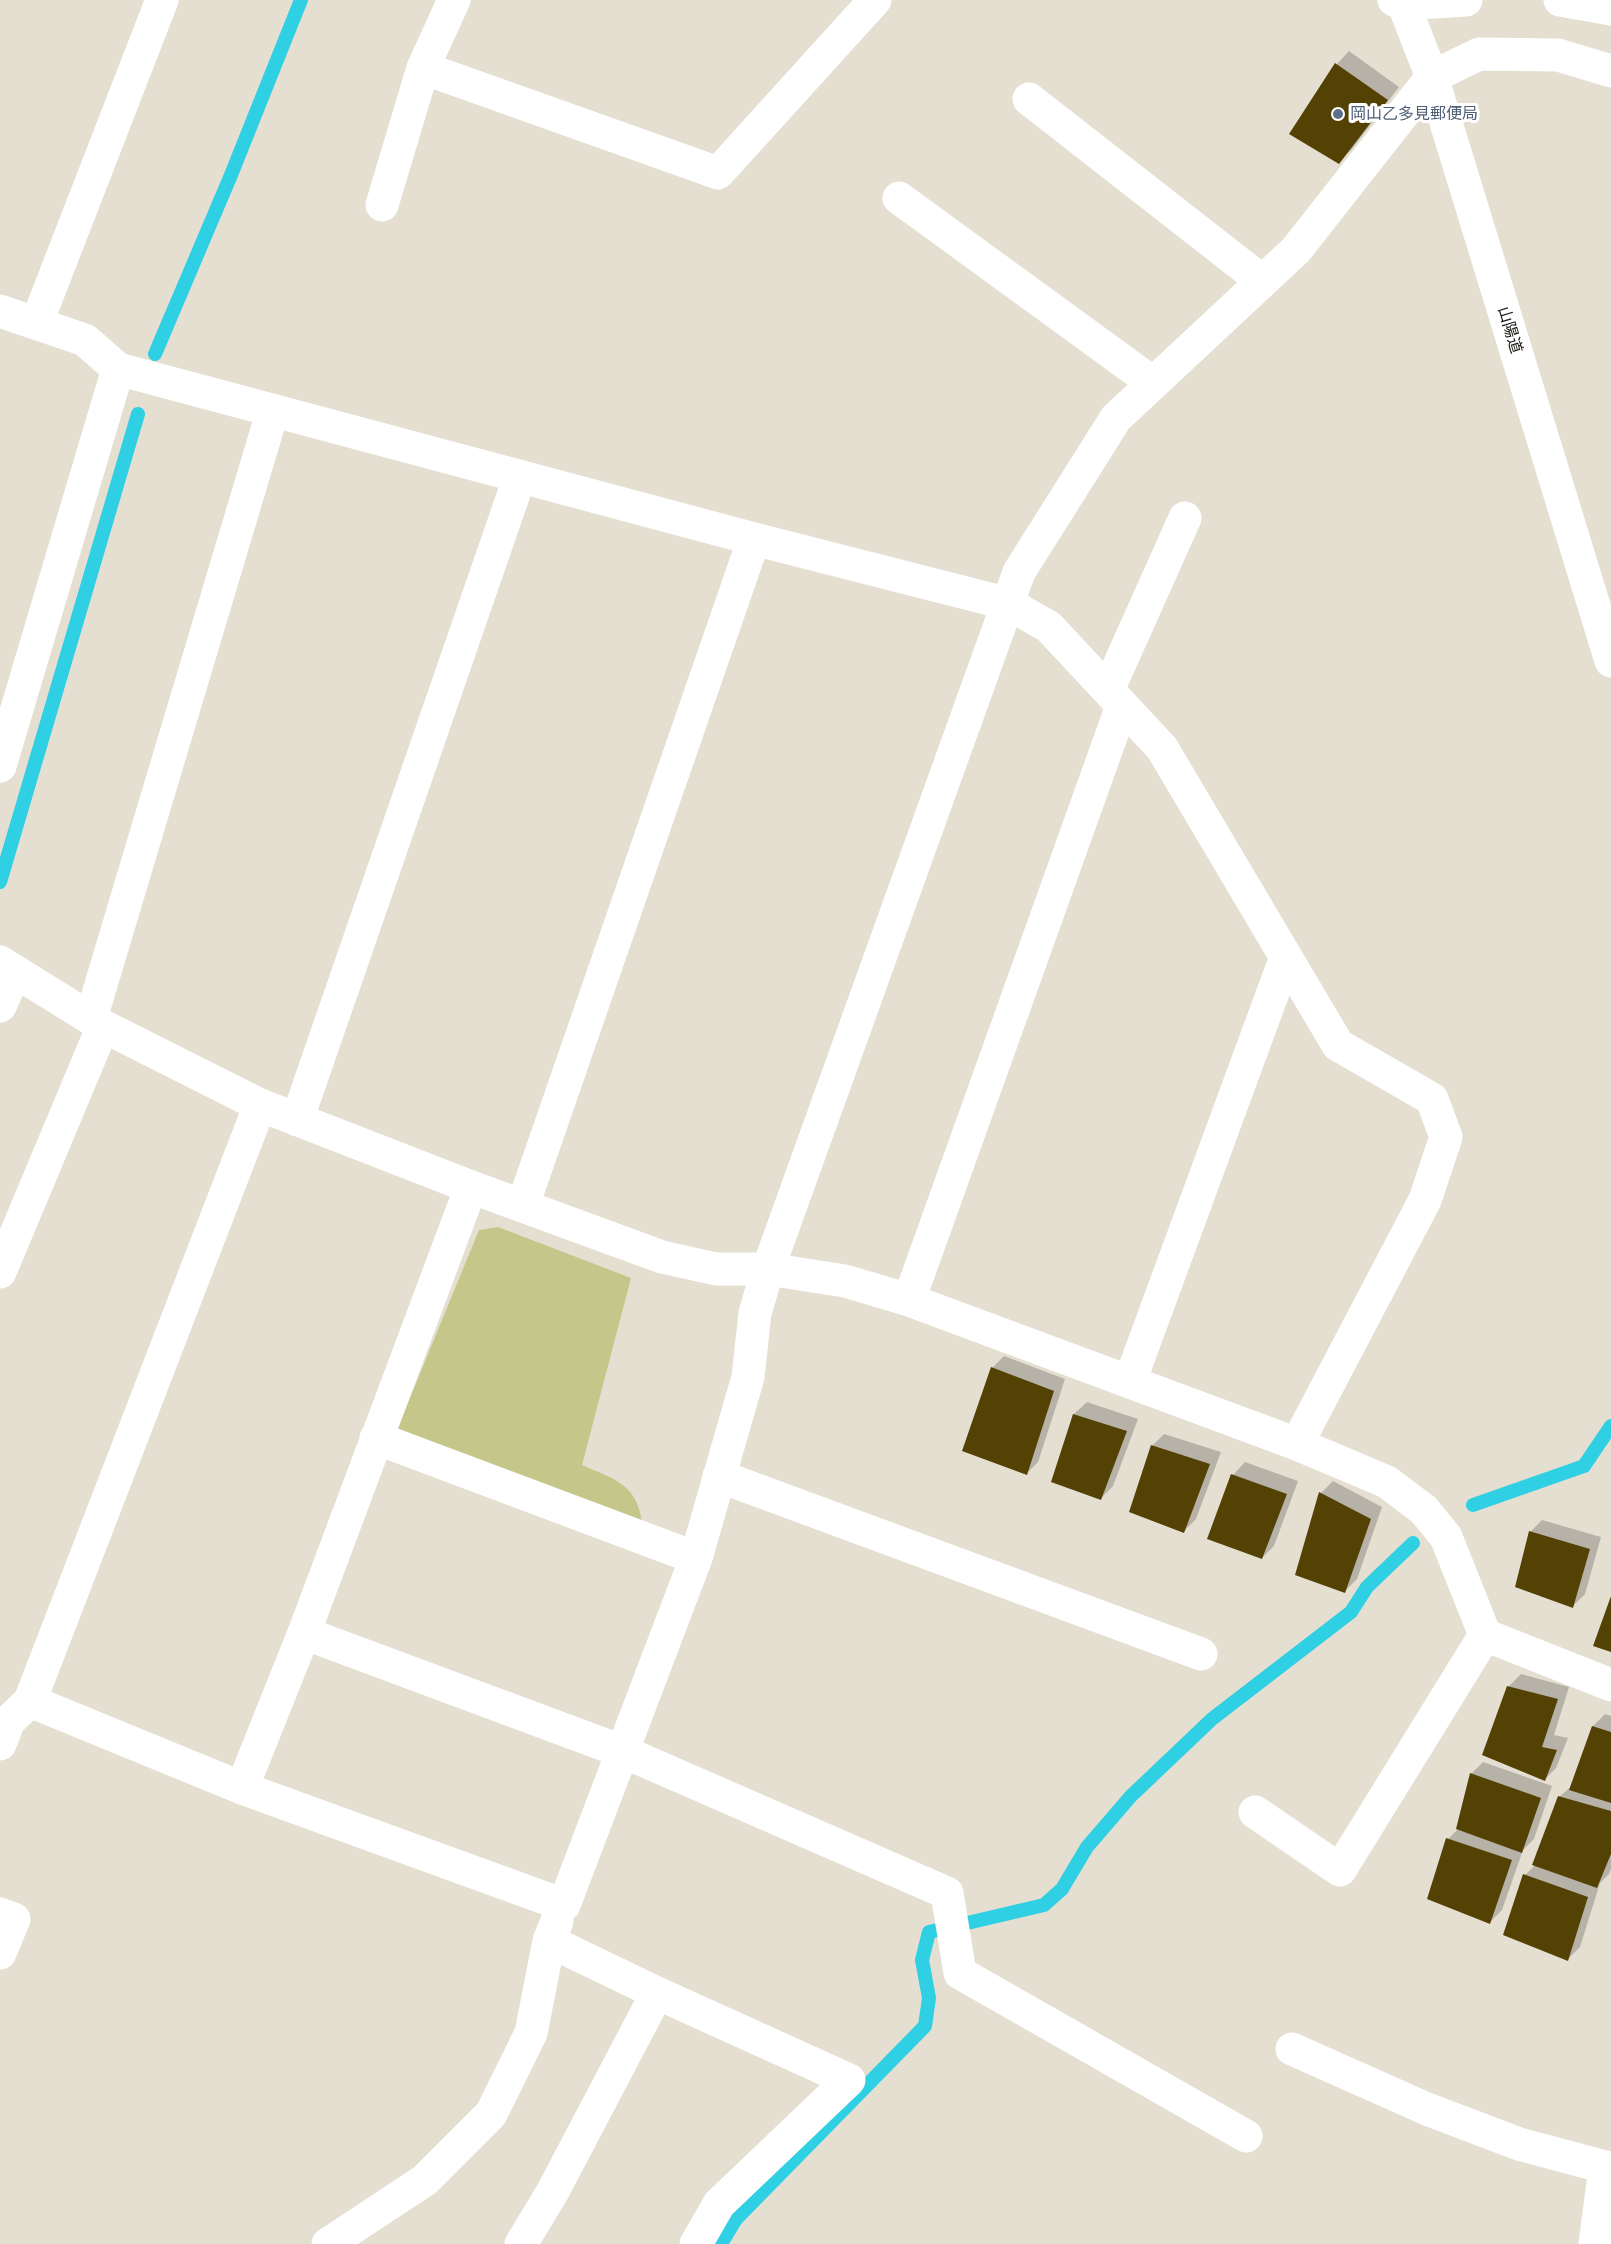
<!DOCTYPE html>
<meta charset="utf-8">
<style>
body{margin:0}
canvas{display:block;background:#e5dfd1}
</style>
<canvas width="1611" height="2244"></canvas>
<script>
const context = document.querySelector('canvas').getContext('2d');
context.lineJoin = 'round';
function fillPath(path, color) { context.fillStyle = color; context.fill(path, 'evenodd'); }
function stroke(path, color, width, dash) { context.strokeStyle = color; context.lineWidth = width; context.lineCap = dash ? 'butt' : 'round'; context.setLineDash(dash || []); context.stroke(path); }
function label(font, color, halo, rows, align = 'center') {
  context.font = font + ' Lato,"Noto Sans JP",sans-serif'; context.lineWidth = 6; context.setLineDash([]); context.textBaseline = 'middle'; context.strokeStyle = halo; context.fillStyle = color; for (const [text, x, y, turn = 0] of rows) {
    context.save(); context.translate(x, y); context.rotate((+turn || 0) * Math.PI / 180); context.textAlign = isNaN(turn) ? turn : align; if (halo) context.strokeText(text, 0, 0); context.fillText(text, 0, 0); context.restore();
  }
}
fillPath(new Path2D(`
 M498,1227L631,1278L582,1465C614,1479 638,1484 642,1524L396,1432L479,1230Z`), '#c4c789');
fillPath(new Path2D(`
 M1349,51L1399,87L1351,150L1338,162L1291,134L1337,64Z
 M1004,1356L1065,1379L1038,1462L1026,1474L992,1368Z
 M1087,1402L1138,1419L1113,1486L1101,1498L1053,1481L1074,1414Z
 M1164,1434L1221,1452L1196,1519L1184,1531L1152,1446Z
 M1245,1462L1298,1481L1274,1546L1262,1558L1208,1538L1233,1475Z
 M1333,1481L1382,1507L1357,1579L1345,1591L1321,1493Z
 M1542,1520L1601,1537L1585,1594L1573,1606L1530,1532Z
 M1521,1674L1569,1687L1554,1735L1568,1738L1556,1768L1544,1780L1509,1686Z
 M1605,1714L1611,1716V1869L1609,1874L1600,1883L1580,1947L1568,1959L1525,1875L1535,1865L1559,1797L1573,1785L1593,1726Z
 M1483,1762L1552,1786L1534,1839L1523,1850L1502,1910L1489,1923L1448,1839L1459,1828L1471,1774Z`), '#0003');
stroke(new Path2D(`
 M155,354L231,175L301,0
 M0,882L138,414
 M1473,1505L1584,1466L1611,1426
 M721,2244L736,2219L925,2026L929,1998L922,1960L929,1932L1044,1905L1062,1889L1087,1847L1131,1796L1212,1719L1351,1612L1367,1587L1413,1543`), '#2fcfe4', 14);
fillPath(new Path2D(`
 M1335,63L1388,100L1339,164L1289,134Z
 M991,1367L1054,1391L1027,1475L962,1451Z
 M1073,1414L1127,1431L1101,1500L1051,1482Z
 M1151,1445L1210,1464L1184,1533L1129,1512Z
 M1231,1474L1287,1494L1262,1559L1207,1539Z
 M1319,1492L1371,1519L1345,1593L1295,1575Z
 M1529,1531L1590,1549L1573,1608L1515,1587Z
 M1611,1596V1652L1593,1646Z
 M1507,1686L1558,1699L1542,1747L1557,1750L1545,1781L1482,1755Z
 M1592,1726L1611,1732V1803L1569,1790Z
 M1470,1773L1541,1798L1522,1853L1456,1829Z
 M1558,1796L1611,1811V1854L1597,1888L1532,1865Z
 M1446,1838L1512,1860L1490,1924L1427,1899Z
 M1523,1874L1588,1897L1568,1961L1503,1935Z`), '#544205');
stroke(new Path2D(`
 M1394,0L1403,4L1466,0
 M1402,0L1432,77L1611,661
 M1560,0L1611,9
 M423,68L718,173L875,0
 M1029,99L1262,281
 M899,198L1153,383
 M382,205L423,68L454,0
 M0,311L85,340L118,369L754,539L1009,604L1049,627L1162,748L1338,1045L1432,1099L1446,1137L1425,1200L1297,1444
 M37,322L162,0
 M1108,690L1185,518
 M0,766L118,369
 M0,962L103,1026L260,1105L471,1187L662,1257L716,1269H768L845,1281L909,1300L1297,1444L1387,1482L1424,1510L1446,1537L1485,1635L1611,1685
 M0,1006L15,973
 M91,1018L273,410
 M260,1105L30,1701L242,1788L564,1905L696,1558L748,1377L755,1313L768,1269L1019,572L1116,418L1296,250L1432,77L1479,54L1558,55L1611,71
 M297,1120L520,476
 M523,1205L754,539
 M0,1272L103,1026
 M909,1300L1122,706
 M1130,1381L1286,957
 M376,1438L696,1558
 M719,1476L1201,1654
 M304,1633L624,1752L947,1893L960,1973L1246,2136
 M0,1744L9,1721L30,1701
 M242,1788L304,1633L471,1187
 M1255,1812L1340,1870L1485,1635
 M0,1914L14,1919L0,1953
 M549,1941L657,1993L849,2080L719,2204L696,2244
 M1292,2049L1427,2109L1519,2144L1605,2167L1595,2244
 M328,2244L425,2180L491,2114L531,2033L549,1941L557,1921
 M521,2244L553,2191L657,1993`), '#fff', 33);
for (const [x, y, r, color] of [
 [1338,114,6,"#5c6f8a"]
]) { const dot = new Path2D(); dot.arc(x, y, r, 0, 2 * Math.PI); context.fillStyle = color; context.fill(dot); stroke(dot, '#fff', 2); }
label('16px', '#4e5e75', '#fff', [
 ["岡山乙多見郵便局",1350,114]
], 'left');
label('16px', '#191712', '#fff', [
 ["山陽道",1510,330,73]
]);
</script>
